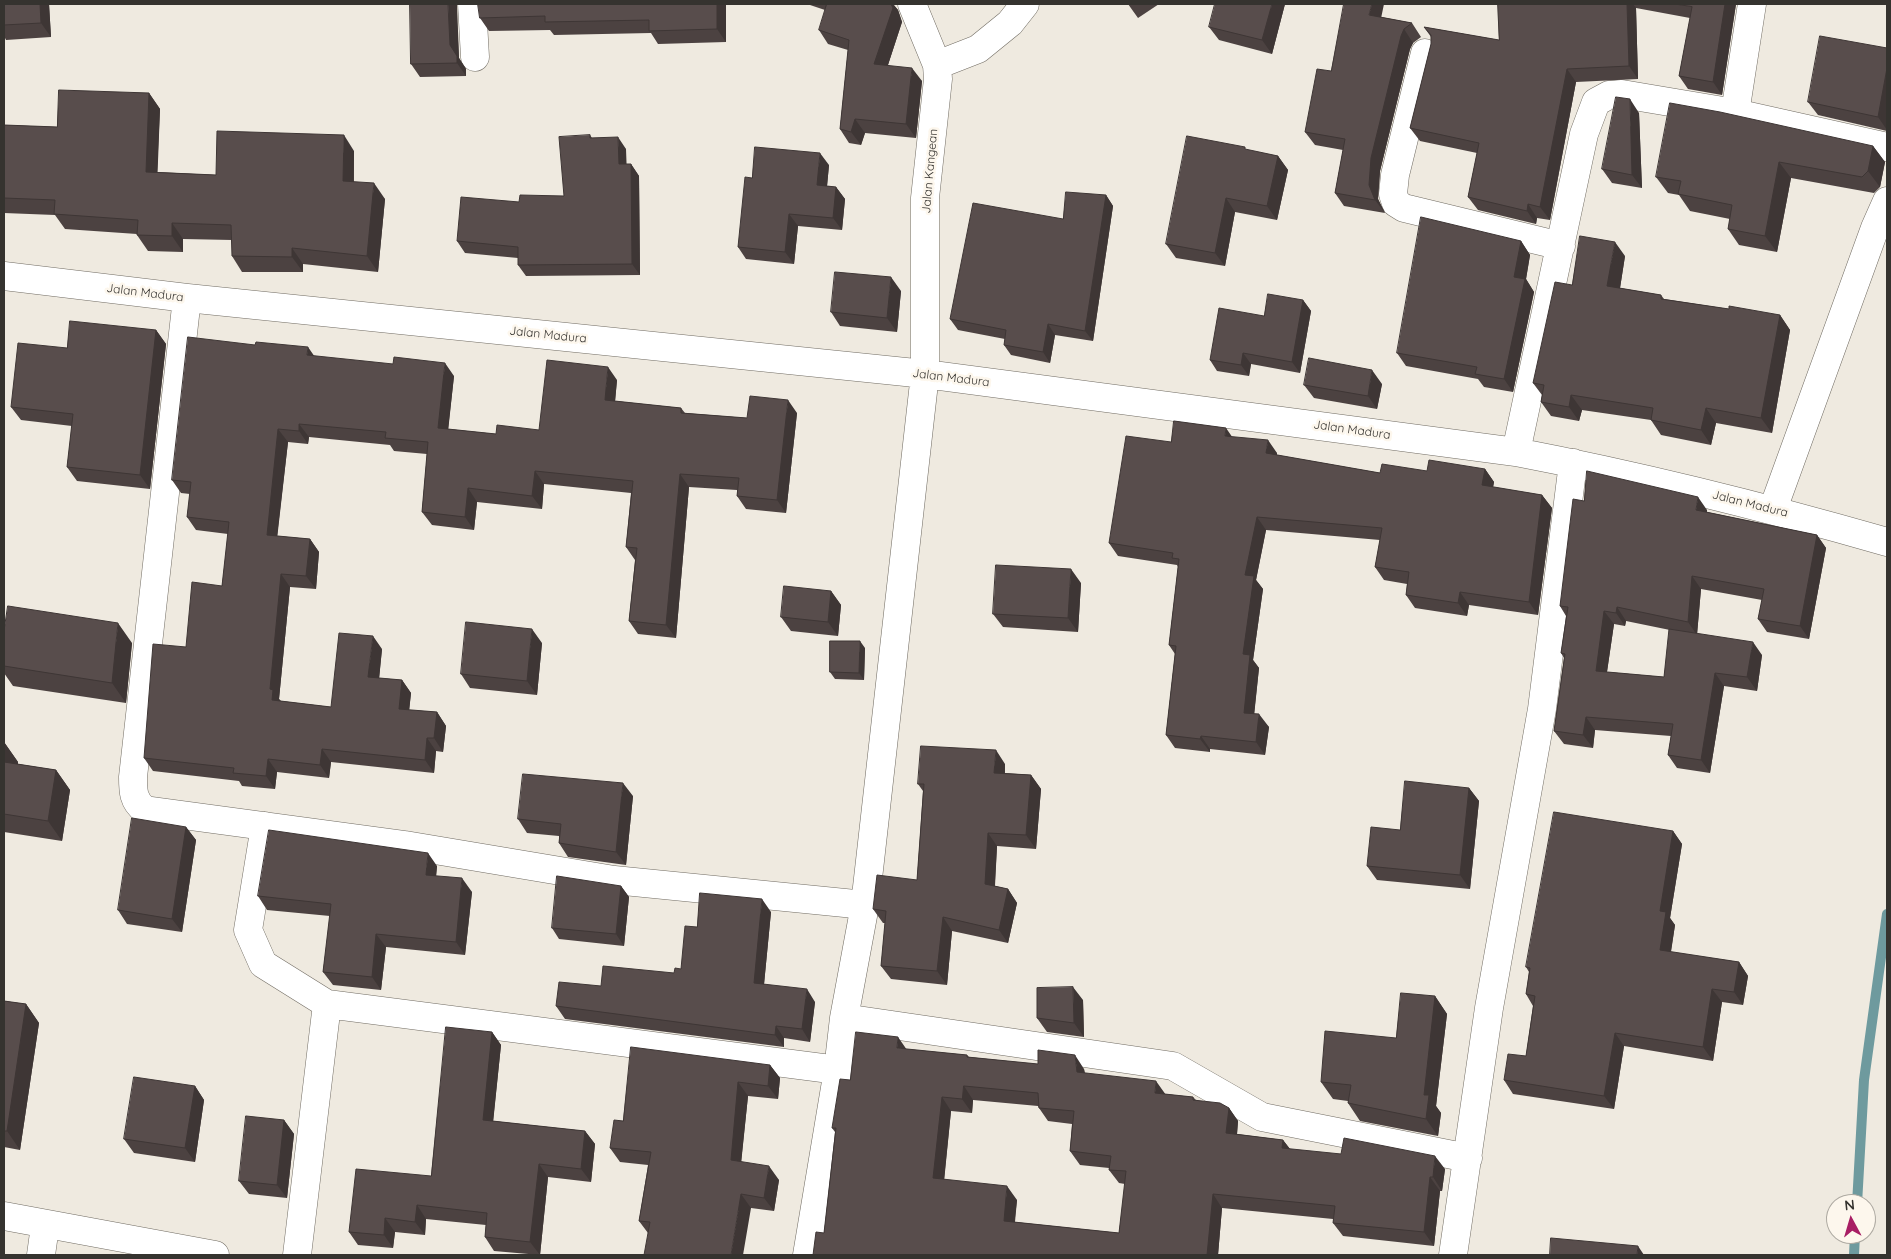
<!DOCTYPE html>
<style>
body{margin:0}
#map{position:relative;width:1891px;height:1259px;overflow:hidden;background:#efeae0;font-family:Quicksand,sans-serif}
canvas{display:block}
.frame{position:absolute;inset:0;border:5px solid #35332f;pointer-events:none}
.north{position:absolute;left:1826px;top:1194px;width:50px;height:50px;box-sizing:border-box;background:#fdf7ed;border:1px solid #ada9a1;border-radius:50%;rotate:354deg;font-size:14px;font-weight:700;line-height:20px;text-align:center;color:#35332f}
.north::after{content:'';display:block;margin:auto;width:18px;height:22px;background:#a81e64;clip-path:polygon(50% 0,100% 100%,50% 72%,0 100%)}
</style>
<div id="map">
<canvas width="1891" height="1259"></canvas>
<div class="frame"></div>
<div class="north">N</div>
</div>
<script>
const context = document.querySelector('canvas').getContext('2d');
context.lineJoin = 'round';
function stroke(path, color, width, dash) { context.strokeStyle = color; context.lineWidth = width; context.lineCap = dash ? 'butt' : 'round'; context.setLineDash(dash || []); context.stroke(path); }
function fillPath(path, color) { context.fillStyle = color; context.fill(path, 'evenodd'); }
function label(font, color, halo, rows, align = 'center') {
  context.font = font + ' Quicksand,sans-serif'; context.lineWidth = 5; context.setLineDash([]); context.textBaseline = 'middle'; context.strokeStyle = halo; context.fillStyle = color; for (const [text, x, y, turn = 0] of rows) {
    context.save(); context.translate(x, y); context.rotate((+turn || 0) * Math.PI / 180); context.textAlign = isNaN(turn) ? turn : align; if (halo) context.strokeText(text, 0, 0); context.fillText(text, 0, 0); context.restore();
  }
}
stroke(new Path2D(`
 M1857,1204L1864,1080L1887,914
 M1854,1255L1855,1234`), '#6e9a9e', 10);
const street = new Path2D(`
 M472,4L475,57
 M1425,53L1395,175L1393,194L1396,203L1404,208L1561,246
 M937,65L978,49L1010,23L1025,4
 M1735,113L1752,4
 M4,276L187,298L925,374L1516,452C1641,476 1765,507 1887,542
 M187,298L133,777C133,791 133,801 145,810L405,845L614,880L865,905
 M1516,452L1584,134L1596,102L1609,95L1622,94L1735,113L1887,147
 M1773,509L1875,228L1887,201
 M265,826L248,930L263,964L327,1004L838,1070
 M844,1018L1173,1066L1262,1117L1468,1158
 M4,1216L215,1255
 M41,1255L45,1226
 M297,1255L327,1004
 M807,1255L838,1070L844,1018L865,905L925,374V198L938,79L937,65L912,4
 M1453,1255L1489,1008L1542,709L1573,463`);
stroke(street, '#716c63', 29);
stroke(street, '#fff', 28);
fillPath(new Path2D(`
 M4,4H49L51,37L6,40L4,36Z
 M478,4H726V42L658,44L651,33L554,35L550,30L489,31L480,18Z
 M807,4H893L898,10L902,22L888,65L922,81L916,138L865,133L861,145L849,143L840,129L848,50L828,44L819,30L825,10Z
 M1128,4H1159L1138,18Z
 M1285,4L1272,54L1219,40L1209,27Z
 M1498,4H1736L1722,95L1688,89L1679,76L1690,18L1636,8L1638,79L1576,82L1550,220L1537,218L1536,224L1478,210L1468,197L1477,153L1420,141L1410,128L1431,44V37L1424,27L1499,40Z
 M456,5L459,58L466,69V76L420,77L411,64Z
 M1381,17L1412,23L1421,37L1413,43L1410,49L1380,171L1378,199L1385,213L1344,206L1335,193L1343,150L1315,145L1305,132L1331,71Z
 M1887,48V131L1818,115L1808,102Z
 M149,93L160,109L157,172L216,175L354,151V182L385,199L378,272L303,264V272H242L232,256V240L183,239V252L148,251L137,235V234L65,229L55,215L4,213V125L57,127Z
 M1639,113L1642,188L1612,183L1602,169Z
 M590,135L592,138L626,149V164H631L639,176L640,275L526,276L518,265V258L465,253L457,241L519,202L564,196Z
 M1873,146L1885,162L1880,187L1874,193L1791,178L1777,252L1739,245L1728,229L1730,219L1690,211L1679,195L1668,193L1656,177Z
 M1247,150L1278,156L1288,170L1277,220L1235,212L1225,266L1176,258L1166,244Z
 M829,165L827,186L836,187L845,199L842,230L798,226L794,264L746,259L738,247L752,178Z
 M1106,195L1113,206L1093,341L1055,335L1050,363L1011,355L1004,345L1005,339L958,330L950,319L1063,219Z
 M1521,241L1530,255L1526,279L1534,292L1513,392L1484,387L1478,379L1406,366L1397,353Z
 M1625,256L1620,288L1661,295L1664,299L1729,309L1780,315L1790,330L1772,433L1716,423L1711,445L1661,435L1651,420L1582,410L1579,421L1551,416L1541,402L1542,395L1533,383L1572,285Z
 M901,291L897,332L840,326L831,312Z
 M1303,300L1311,311L1300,373L1251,364L1249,376L1217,371L1210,360L1264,316Z
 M156,330L166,344L150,489L77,481L67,467L72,426L21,420L11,407L67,348Z
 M255,345L314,356L454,376L448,429L496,434L539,430L617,380L615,401L681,408L685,413L747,418L797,413L786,513L746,509L737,496V490L689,487L676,638L638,634L629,621L635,560L626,547L631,493L544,484L542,509L477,502L474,530L432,525L422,512L427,454L394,451L390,445L309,437L308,444L288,442L277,536L310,539L319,552L316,589L290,587L279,699L281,701L331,707L382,649L379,678L402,680L411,693L409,710L437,712L446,726L443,752L436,751L434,773L331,762L329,778L277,772L275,789L242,786L239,781L153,771L144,758L186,647L222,586L228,534L196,530L187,517L190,494L181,493L172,480Z
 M1382,384L1377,409L1314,398L1304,385Z
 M1232,437L1277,453V455L1380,473L1485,469L1494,482L1493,487L1542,495L1552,508L1538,615L1469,605L1467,616L1415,608L1406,595L1407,584L1384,580L1375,567L1380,540L1266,530L1256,580L1263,589L1253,660L1259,668L1254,714L1269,727L1265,755L1210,749V752L1175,748L1166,735L1175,654L1169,645L1178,567L1177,565L1118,556L1109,543L1171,442Z
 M1584,501L1707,510V512L1817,535L1826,548L1809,639L1767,632L1758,619L1762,600L1701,589L1697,634L1762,655L1757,691L1724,686L1710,773L1677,768L1668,755L1671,736L1595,730L1593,748L1564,744L1554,731L1564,658L1561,653L1566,616L1560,606ZM1626,621L1670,630L1664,677L1607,672L1614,624L1625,626Z
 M1081,583L1078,632L1003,627L993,614Z
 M831,591L841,605L838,636L791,631L781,617Z
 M4,631L132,643L126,703L13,686L4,673Z
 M542,643L537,695L470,688L461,674Z
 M865,648L864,680L835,679L830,672Z
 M4,742L18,762V764L56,770L70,790L62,841L4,832Z
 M1005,764V773L1031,775L1041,789L1036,849L997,846L995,886L1008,889L1017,903L1008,943L952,931L947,985L891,979L881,966L885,923H883L873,909L917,880L923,791L918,784Z
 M1469,788L1479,801L1470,889L1377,880L1367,866L1400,830Z
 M633,796L626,865L568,857L559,843V836L527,833L518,819Z
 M186,827L196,840L182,932L127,924L118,910Z
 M1673,831L1682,844L1670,918L1675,925L1671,952L1739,962L1748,976L1743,1005L1722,1002L1713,1061L1624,1046L1614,1109L1513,1094L1504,1080L1526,1056L1533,1006L1526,994L1529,972L1526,967Z
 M437,866L436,876L472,892L465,955L386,947L381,990L333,985L323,972L330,916L267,910L258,896Z
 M621,886L629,897L624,946L559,939L552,928Z
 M771,912L764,984L815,1002L810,1042L784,1038V1047L565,1019L556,1006L674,973L681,969L697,927Z
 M1435,996L1447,1014L1436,1106L1441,1113L1438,1136L1360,1121L1348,1103V1101L1333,1099L1321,1082L1396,1038Z
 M1083,1000L1084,1037L1047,1032L1037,1018Z
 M4,1001L26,1004L39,1023L20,1150L4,1147Z
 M492,1032L501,1045L493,1121L585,1131L595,1144L591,1182L548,1177L540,1255L494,1251L485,1237L486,1225L426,1219L425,1235L395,1232L393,1248L358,1245L349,1232L431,1176Z
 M906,1049L967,1055L969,1057L1084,1069L1085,1073L1165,1094L1193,1097L1196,1100L1229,1108L1238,1121L1237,1134L1283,1140L1290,1149L1445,1169L1442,1191H1440L1434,1246L1343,1236L1333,1223V1219L1222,1208L1218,1255H813L824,1233L835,1132L832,1128ZM973,1100L1038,1106L1039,1108L1048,1121L1072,1124L1070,1151L1080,1165L1109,1168V1170L1119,1183L1125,1184L1119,1233L1015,1222L1017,1200L944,1179L951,1111L972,1113Z
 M770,1065L780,1078L778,1099L748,1096L741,1162L779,1180L774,1211L751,1208L648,1233L639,1221L648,1165L620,1162L610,1148L623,1121Z
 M195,1086L204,1100L195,1162L134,1153L124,1139Z
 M284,1120L294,1134L287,1198L249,1194L239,1181Z`), '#4c4241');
fillPath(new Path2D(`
 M40,4H49L51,37L41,23Z
 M448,4H457L459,58L466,69V76L457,63L450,45Z
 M717,4H726V42L717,29Z
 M891,4H893L898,10L902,22L884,77L874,64Z
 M1272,4H1285L1272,54L1262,40Z
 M1372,4H1384L1379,28L1369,15Z
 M1627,4H1633L1636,8L1638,79L1629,66Z
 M1725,4H1736L1722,95L1713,82Z
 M1404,29L1413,43L1410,49L1380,171L1378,199L1385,213L1375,200L1369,185L1371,158L1401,36Z
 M912,68L922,81L916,138L906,124Z
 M1887,68V130L1878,117Z
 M1567,69L1576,82L1550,220L1540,207Z
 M149,93L160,109L157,187L146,172Z
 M1630,99L1639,113L1642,188L1632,175Z
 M855,119L865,133L861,145L851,132Z
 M344,135L354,151L353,196L343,181Z
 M618,137L626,149L627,176L619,164Z
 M1873,146L1885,162L1880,187L1868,171Z
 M820,153L829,165L826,197L817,185Z
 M1278,156L1288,170L1277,220L1267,206Z
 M1779,162L1791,178L1777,252L1765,236Z
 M631,164L639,176L640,275L632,264Z
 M374,183L385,199L378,272L367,256Z
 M836,187L845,199L842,230L833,218Z
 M1106,195L1113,206L1093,341L1085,331Z
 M1226,198L1235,212L1225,266L1215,253Z
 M1528,204L1537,218L1536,224L1527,211Z
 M789,214L798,226L794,264L785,252Z
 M172,223L183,239V252L172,236Z
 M1521,241L1530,255L1526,279L1534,292L1513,392L1504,379L1514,277Z
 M1615,242L1625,256L1618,301L1607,286Z
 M292,248L303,264V272L292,257Z
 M891,277L901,291L897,332L887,318Z
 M1303,300L1311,311L1300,373L1292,362Z
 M1780,315L1790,330L1772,433L1761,418Z
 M1048,324L1055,335L1050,363L1043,352Z
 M156,330L166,344L150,489L140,475Z
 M308,347L317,360L307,355Z
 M1243,353L1251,364L1249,376L1241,365Z
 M445,363L454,376L447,441L438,428Z
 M608,367L617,380L614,413L605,400Z
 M1372,370L1382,384L1377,409L1368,396Z
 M1571,395L1582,410L1579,421L1569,407Z
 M788,400L797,413L786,513L777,500Z
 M1706,408L1716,423L1711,445L1701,430Z
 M299,424L309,437L308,444L299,431Z
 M1226,428L1235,441L1225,436Z
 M278,429L288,442L276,548L267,535Z
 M1268,440L1277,453L1276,466L1266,453Z
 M1485,469L1494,482L1491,498L1482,485Z
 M535,471L544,484L542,509L532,496Z
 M680,474L689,487L676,638L666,625Z
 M468,488L477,502L474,530L465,517Z
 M1542,495L1552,508L1538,615L1529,602Z
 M1698,497L1707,510L1705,523L1696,510Z
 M1257,517L1266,530L1256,580L1263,589L1253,660L1259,668L1253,726L1244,713L1243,654L1245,575Z
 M1817,535L1826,548L1809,639L1800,626Z
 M310,539L319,552L316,589L306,576Z
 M1071,569L1081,583L1078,632L1068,618Z
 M281,574L290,587L279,699L282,703L272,700L270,689Z
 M1692,576L1701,589L1697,635L1688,622Z
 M831,591L841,605L838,636L828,622Z
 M1460,592L1469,605L1467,616L1458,603Z
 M1617,607L1626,621L1625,626L1616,613Z
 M1604,611L1614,624L1605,685L1596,671Z
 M118,623L132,643L126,703L112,683Z
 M532,629L542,643L537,695L527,681Z
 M373,636L382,649L378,690L368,677Z
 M860,641L865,648L864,680L859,673Z
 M1753,642L1762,655L1757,691L1747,677Z
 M1715,673L1724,686L1710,773L1701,760Z
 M402,680L411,693L408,722L399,709Z
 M437,712L446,726L443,752L434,738Z
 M1259,714L1269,727L1265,755L1256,742Z
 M1586,717L1595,730L1593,748L1583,735Z
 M1201,736L1210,749V752L1200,739Z
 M427,738L436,751L434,773L425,760Z
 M4,742L18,762L15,782L4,765Z
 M322,749L331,762L329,778L320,765Z
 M996,750L1005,764L1004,787L994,773Z
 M268,759L277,772L275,789L266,776Z
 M56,770L70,790L62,841L48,821Z
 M1031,775L1041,789L1036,849L1026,835Z
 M623,783L633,796L626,865L616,852Z
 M1469,788L1479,801L1470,889L1460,875Z
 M186,827L196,840L182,932L172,919Z
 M1673,831L1682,844L1670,918L1675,925L1669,963L1660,950V911Z
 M988,833L997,846L994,898L985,884Z
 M428,853L437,866L435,888L426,875Z
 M462,878L472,892L465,955L456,942Z
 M621,886L629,897L624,946L616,934Z
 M1008,889L1017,903L1008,943L999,930Z
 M762,899L771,912L763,995L754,983Z
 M943,917L952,931L947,985L937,971Z
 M376,934L386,947L381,990L372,977Z
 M1739,962L1748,976L1743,1005L1734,992Z
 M1073,987L1083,1000L1084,1037L1074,1023Z
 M807,989L815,1002L810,1042L802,1029Z
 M1712,989L1722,1002L1713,1061L1703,1047Z
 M1435,996L1447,1014L1436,1106L1441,1113L1438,1136L1426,1119L1424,1095Z
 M26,1004L39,1023L20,1150L7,1131Z
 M776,1026L784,1038V1047L775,1035Z
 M492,1032L501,1045L492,1133L483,1120Z
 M1615,1033L1624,1046L1614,1109L1604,1096Z
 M898,1037L907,1050L897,1048Z
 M1075,1055L1084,1069L1086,1086L1077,1072Z
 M770,1065L780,1078L778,1099L768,1086Z
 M1156,1081L1166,1095L1155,1093Z
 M738,1082L748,1096L740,1174L731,1160Z
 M195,1086L204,1100L195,1162L185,1148Z
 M964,1086L973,1100L972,1113L962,1099Z
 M942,1097L951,1111L943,1192L933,1178Z
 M1229,1108L1238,1121L1236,1147L1226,1133Z
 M284,1120L294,1134L287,1198L277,1185Z
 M585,1131L595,1144L591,1182L581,1169Z
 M1283,1140L1293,1153L1282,1148Z
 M1435,1156L1445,1169L1442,1191L1433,1177Z
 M539,1164L548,1177L540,1255L530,1242Z
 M769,1166L779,1180L774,1211L764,1198Z
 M1430,1177L1440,1191L1434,1246L1424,1232Z
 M1007,1186L1017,1200L1013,1235L1004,1221Z
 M741,1194L751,1208L743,1255H731Z
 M1213,1194L1222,1208L1218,1255H1207Z
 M417,1205L426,1219L425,1235L415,1222Z
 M385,1218L395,1232L393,1248L384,1235Z
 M1638,1246L1644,1255H1637Z`), '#3e3635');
const building = new Path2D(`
 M4,4H40L41,23L4,25Z
 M410,4H448L450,45L457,56V63L411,64Z
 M478,4H717V29L649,31V20L545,22V16L480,18Z
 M827,4H891L893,8L874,64L912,68L906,124L855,119L851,132L840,129L849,40L819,30Z
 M1215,4H1272L1262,40L1209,27Z
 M1344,4H1372L1369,15L1412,23L1404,29L1401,36L1371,158L1369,185L1375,200L1335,193L1345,139L1305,132L1317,69L1331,71Z
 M1498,4H1627L1629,66L1567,69L1540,207L1528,204L1527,211L1468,197L1479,143L1410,128L1431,44V35L1424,27L1499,40Z
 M1675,4H1725L1713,82L1679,76L1692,7Z
 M1820,36L1887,48V68L1878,117L1808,102Z
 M59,90L149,93L146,172L216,175L217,131L344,135L343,181L374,183L367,256L292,248V257L232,256L231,225L172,223V236L137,235L138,220L54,214L55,200L4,198V125L57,127Z
 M1616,97L1630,99L1632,175L1602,169Z
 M1670,103L1720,112L1873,146L1868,171L1862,177L1779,162L1765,236L1728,229L1732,205L1678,194L1681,181L1656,177Z
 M590,135V138L618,137L619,164H631L632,264L518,265V247L457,241L461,197L519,202L520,195L564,196L559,137Z
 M1187,136L1245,147V149L1278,156L1267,206L1226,198L1215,253L1166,244Z
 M755,147L820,153L817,185L836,187L833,218L789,214L785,252L738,247L745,177L752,178Z
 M1066,192L1106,195L1085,331L1048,324L1043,352L1004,345L1006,330L950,319L973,203L1063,219Z
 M1421,217L1521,241L1514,277L1525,279L1504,379L1475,374L1477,367L1397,353Z
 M1580,236L1615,242L1607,286L1661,295V299L1729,309V306L1780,315L1761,418L1706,408L1701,430L1651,420L1653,408L1571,395L1569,407L1541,402L1544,385L1533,383L1555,282L1572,285Z
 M835,272L891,277L887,318L831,312Z
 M1268,294L1303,300L1292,362L1243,353L1241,365L1210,360L1219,308L1264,316Z
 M70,321L156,330L140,475L67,467L73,414L11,407L18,343L67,348Z
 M188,337L255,345L256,342L308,347L307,355L393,364L394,357L445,363L438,428L496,434L497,425L539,430L547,360L608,367L605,400L681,408V413L747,418L750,396L788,400L777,500L737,496L739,478L680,474L666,625L629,621L637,548L626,547L633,481L535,471L532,496L468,488L465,517L422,512L428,442L385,438L386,432L299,424V431L278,429L267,535L310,539L306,576L281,574L270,689L273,690L272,700L331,707L339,633L373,636L368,677L402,680L399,709L437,712L434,738H427L425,760L322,749L320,765L268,759L266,776L233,773L234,768L144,758L153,644L186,647L192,582L222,586L229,522L187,517L191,482L172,480Z
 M1309,358L1372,370L1368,396L1304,385Z
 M1174,421L1226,428L1225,436L1268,440L1266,453L1380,473L1382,464L1427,471L1429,460L1485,469L1482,485L1542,495L1529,602L1460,592L1458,603L1406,595L1409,572L1375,567L1382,528L1257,517L1245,575L1254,576L1243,654L1250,655L1244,713L1259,714L1256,742L1201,736L1200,739L1166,735L1176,646L1169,645L1179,559L1172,558L1173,553L1109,543L1126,436L1171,442Z
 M1587,471L1698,497L1696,510L1817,535L1800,626L1758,619L1764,589L1692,576L1688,622L1617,607L1616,613L1604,611L1596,671L1664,677L1669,629L1753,642L1747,677L1715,673L1701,760L1668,755L1673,724L1586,717L1583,735L1554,731L1565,654L1561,653L1568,607L1560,606L1573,499L1584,501Z
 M996,565L1071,569L1068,618L993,614Z
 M784,586L831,591L828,622L781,617Z
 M8,606L118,623L112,683L4,666V631Z
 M466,622L532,629L527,681L461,674Z
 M830,641H860L859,673L830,672Z
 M921,746L996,750L994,773L1031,775L1026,835L988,833L985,884L1008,889L999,930L943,917L937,971L881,966L886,911L873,909L877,875L917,880L924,784H918Z
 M4,762L56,770L48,821L4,814Z
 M523,774L623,783L616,852L559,843L561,824L518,819Z
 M1405,781L1469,788L1460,875L1367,866L1371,827L1400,830Z
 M1554,812L1673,831L1660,911L1666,912L1660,950L1739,962L1734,992L1712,989L1703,1047L1615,1033L1604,1096L1504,1080L1508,1054L1526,1056L1535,996L1526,994L1530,968L1526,967Z
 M132,818L186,827L172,919L118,910Z
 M269,830L428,853L426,875L462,878L456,942L376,934L372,977L323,972L331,904L258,896Z
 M557,876L621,886L616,934L552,928Z
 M700,893L762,899L754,983L807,989L802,1029L776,1026L775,1035L556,1006L559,982L601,986L603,966L674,973L675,968L681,969L685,926L697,927Z
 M1073,987L1074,1023L1037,1018V988Z
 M1401,993L1435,996L1424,1095H1429L1426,1119L1348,1103L1351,1085L1321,1082L1325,1031L1396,1038Z
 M4,1001L26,1004L7,1131H4Z
 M446,1027L492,1032L483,1120L585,1131L581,1169L539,1164L530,1242L485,1237L487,1213L417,1205L415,1222L385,1218L384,1235L349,1232L356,1169L431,1176Z
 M856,1032L898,1037L897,1048L967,1055V1057L1038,1064V1050L1075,1055L1077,1072L1156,1081L1155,1093L1193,1097V1100L1220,1103L1229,1108L1226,1133L1283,1140L1282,1148L1341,1154L1344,1138L1435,1156L1433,1177H1430L1424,1232L1333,1223L1335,1206L1213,1194L1207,1255H813L816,1232L824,1233L836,1128H832L840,1079L850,1080ZM964,1086L1038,1093L1039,1108L1074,1111L1070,1151L1111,1156L1109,1170L1126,1171L1119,1233L1004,1221L1007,1186L933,1178L942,1097L962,1099Z
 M631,1047L770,1065L768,1086L738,1082L731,1160L769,1166L764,1198L741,1194L731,1255H644L650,1222L639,1221L651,1152L610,1148L614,1120L623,1121Z
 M134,1077L195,1086L185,1148L124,1139Z
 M246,1116L284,1120L277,1185L239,1181Z
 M1551,1238L1638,1246L1637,1255H1550Z`);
fillPath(building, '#584d4c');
stroke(building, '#3e3635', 1);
label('12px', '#35332f', '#fdf7ed', [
 ["Jalan Kangean",930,171,-85],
 ["Jalan Madura",145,293,7],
 ["Jalan Madura",548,335,6],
 ["Jalan Madura",951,378,7],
 ["Jalan Madura",1352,430,8],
 ["Jalan Madura",1750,504,14]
]);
</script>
